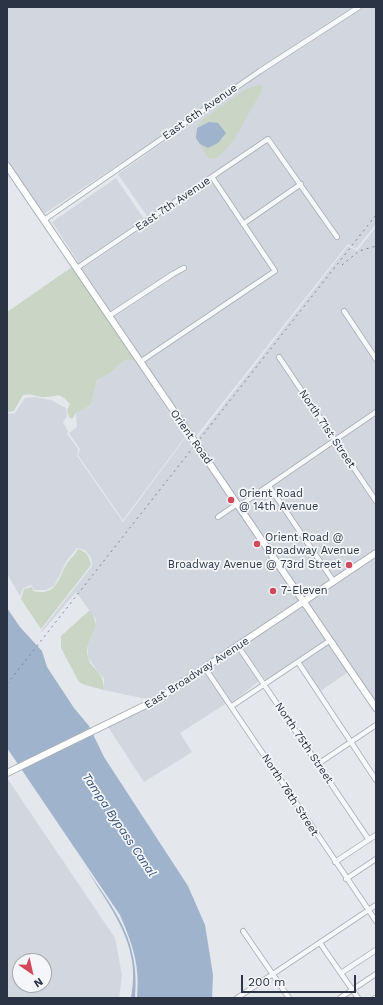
<!DOCTYPE html>
<style>
body{margin:0}
#map{position:relative;width:383px;height:1005px;overflow:hidden;background:#e4e7ec;font-family:"Work Sans",sans-serif}
canvas{display:block}
.frame{position:absolute;inset:0;border:8px solid #2b3445;pointer-events:none}
.north{position:absolute;left:12px;top:953px;width:40px;height:40px;box-sizing:border-box;background:#f4f6f9;border:1px solid #a4a8b1;border-radius:50%;rotate:146deg;font-size:11px;font-weight:700;line-height:16px;text-align:center;color:#2b3445}
.north::after{content:'';display:block;margin:auto;width:14px;height:18px;background:#d1495b;clip-path:polygon(50% 0,100% 100%,50% 72%,0 100%)}
.scale{position:absolute;left:241px;top:975px;width:115px;height:18px;box-sizing:border-box;border:2px solid #2b3445;border-top:0;padding-left:5px;font-size:12px;line-height:14px;white-space:nowrap;color:#2b3445;-webkit-text-stroke:3px #f4f6f9;paint-order:stroke}
</style>
<div id="map">
<canvas width="383" height="1005"></canvas>
<div class="frame"></div>
<div class="north">N</div>
<div class="scale">200 m</div>
</div>
<script>
const context = document.querySelector('canvas').getContext('2d');
context.lineJoin = 'round';
function fillPath(path, color) { context.fillStyle = color; context.fill(path, 'evenodd'); }
function stroke(path, color, width, dash) { context.strokeStyle = color; context.lineWidth = width; context.lineCap = dash ? 'butt' : 'round'; context.setLineDash(dash || []); context.stroke(path); }
function label(font, color, halo, rows, align = 'center') {
  context.font = font + ' "Work Sans",sans-serif'; context.lineWidth = 3.5; context.setLineDash([]); context.textBaseline = 'middle'; context.strokeStyle = halo; context.fillStyle = color; for (const [text, x, y, turn = 0] of rows) {
    context.save(); context.translate(x, y); context.rotate((+turn || 0) * Math.PI / 180); context.textAlign = isNaN(turn) ? turn : align; if (halo) context.strokeText(text, 0, 0); context.fillText(text, 0, 0); context.restore();
  }
}
fillPath(new Path2D(`
 M7,7H376V224L356,249L348,244L193,440L143,359L82,269L151,222L118,174L327,26L44,214L7,161Z
 M116,178L144,219L79,263L52,222Z
 M376,227V355L345,308L341,310L376,362V409L335,437L279,355L276,356L332,440L239,503L196,440L348,246L357,251Z
 M125,360H135L185,437L123,520L78,455L80,449L69,433L77,427L76,413L91,405L97,380L109,374Z
 M160,395L234,504L215,516L217,519L237,507L300,602L151,700L104,690V679L88,658V645L94,632L96,619L76,592L42,632L41,631L92,566L91,557L85,550L77,548L67,560L54,586L46,590H34L31,585L23,588L20,596L7,574V414L15,413L25,398L35,397L51,400L66,408L67,416L63,422L68,431L67,434L78,449L77,456L123,522L186,437Z
 M376,415V498L338,441Z
 M334,443L376,505V550L335,579L272,487Z
 M269,489L331,581L304,600L242,507Z
 M374,557L376,559V705L306,604Z
 M303,606L326,640L266,681L241,647Z
 M329,644L348,672L319,692L301,663Z
 M238,649L261,684L259,681L232,703L208,669Z
 M205,671L227,703L180,733L192,752L144,782L108,727L159,701Z
 M7,778L115,938L122,975L119,998H7ZM20,961H44V985H20Z`), '#d2d6de');
fillPath(new Path2D(`
 M257,85L263,86C260,96 255,102 250,111C240,129 232,147 215,159L208,158L196,138L197,128L202,120L246,89Z
 M72,267L135,360H125L109,374L97,380L91,405L76,413L72,419L69,417L67,410L70,404C58,391 59,397 45,397C36,397 32,393 23,395L14,411L7,412V312Z
 M78,549C87,552 89,556 91,565L41,629L21,599L24,589L32,587L33,591C58,597 58,577 68,562C71,558 76,554 78,549Z
 M90,610C105,632 83,638 88,657C90,670 103,667 104,690L85,685L79,682L61,648V636Z`), '#c9d6c5');
fillPath(new Path2D(`
 M209,122L218,123L226,133L218,143L208,148L200,144L196,138L197,128Z
 M7,608L20,627L42,651L47,667L74,708L89,726L104,757L188,886L205,925L213,975L212,998H137C140,964 133,946 120,915L7,748Z
 M87,870C117,913 140,942 135,998H131C133,986 134,973 132,961C127,927 104,898 87,870Z`), '#9fb4cc');
const street = new Path2D(`
 M44,220L260,71L359,7
 M243,224L301,184
 M77,268L268,139L337,237
 M344,311L376,359
 M109,316L173,274L184,268
 M279,357L376,501
 M140,362L275,271L212,177
 M269,486L334,582
 M239,506L376,412
 M218,517L237,504
 M238,646L369,840
 M298,662L376,780
 M205,668L376,921
 M232,706L329,641
 M318,764L376,725
 M335,862L376,835
 M346,879L376,859
 M243,931L289,998
 M320,943L358,998
 M341,973L376,950
 M237,998L376,905
 M340,998L376,974
 M375,998H376`);
const secondary = new Path2D(`
 M7,166L376,708
 M7,773L158,699L376,553`);
stroke(street, '#a9aeb7', 6);
stroke(secondary, '#a9aeb7', 8);
stroke(street, '#f7f8fa', 4.5);
stroke(secondary, '#fff', 6);
stroke(new Path2D(`
 M342,265L359,251L376,246
 M7,684L376,215`), '#7d8696', 1, [2, 4]);
for (const [x, y, r, color] of [
 [231,500,4,"#d1495b"],
 [257,544,4,"#d1495b"],
 [349,565,4,"#d1495b"],
 [273,591,4,"#d1495b"]
]) { const dot = new Path2D(); dot.arc(x, y, r, 0, 2 * Math.PI); context.fillStyle = color; context.fill(dot); stroke(dot, '#f4f6f9', 1.5); }
label('11px', '#2b3445', '#f4f6f9', [
 ["East 6th Avenue",200,112,-35],
 ["East 7th Avenue",173,204,-34],
 ["North 71st Street",327,429,56],
 ["Orient Road",191,437,55],
 ["East Broadway Avenue",197,673,-33],
 ["North 75th Street",304,743,56],
 ["North 76th Street",290,795,57]
]);
label('11px', '#2b3445', '#f4f6f9', [
 ["Orient Road",239,494],
 ["@ 14th Avenue",239,507],
 ["Orient Road @",265,538],
 ["Broadway Avenue",265,551],
 ["Broadway Avenue @ 73rd Street",341,565,"right"],
 ["7-Eleven",281,591]
], 'left');
label('italic 12px', '#34527a', '#f4f6f9', [
 ["Tampa Bypass Canal",119,825,56]
]);
</script>
